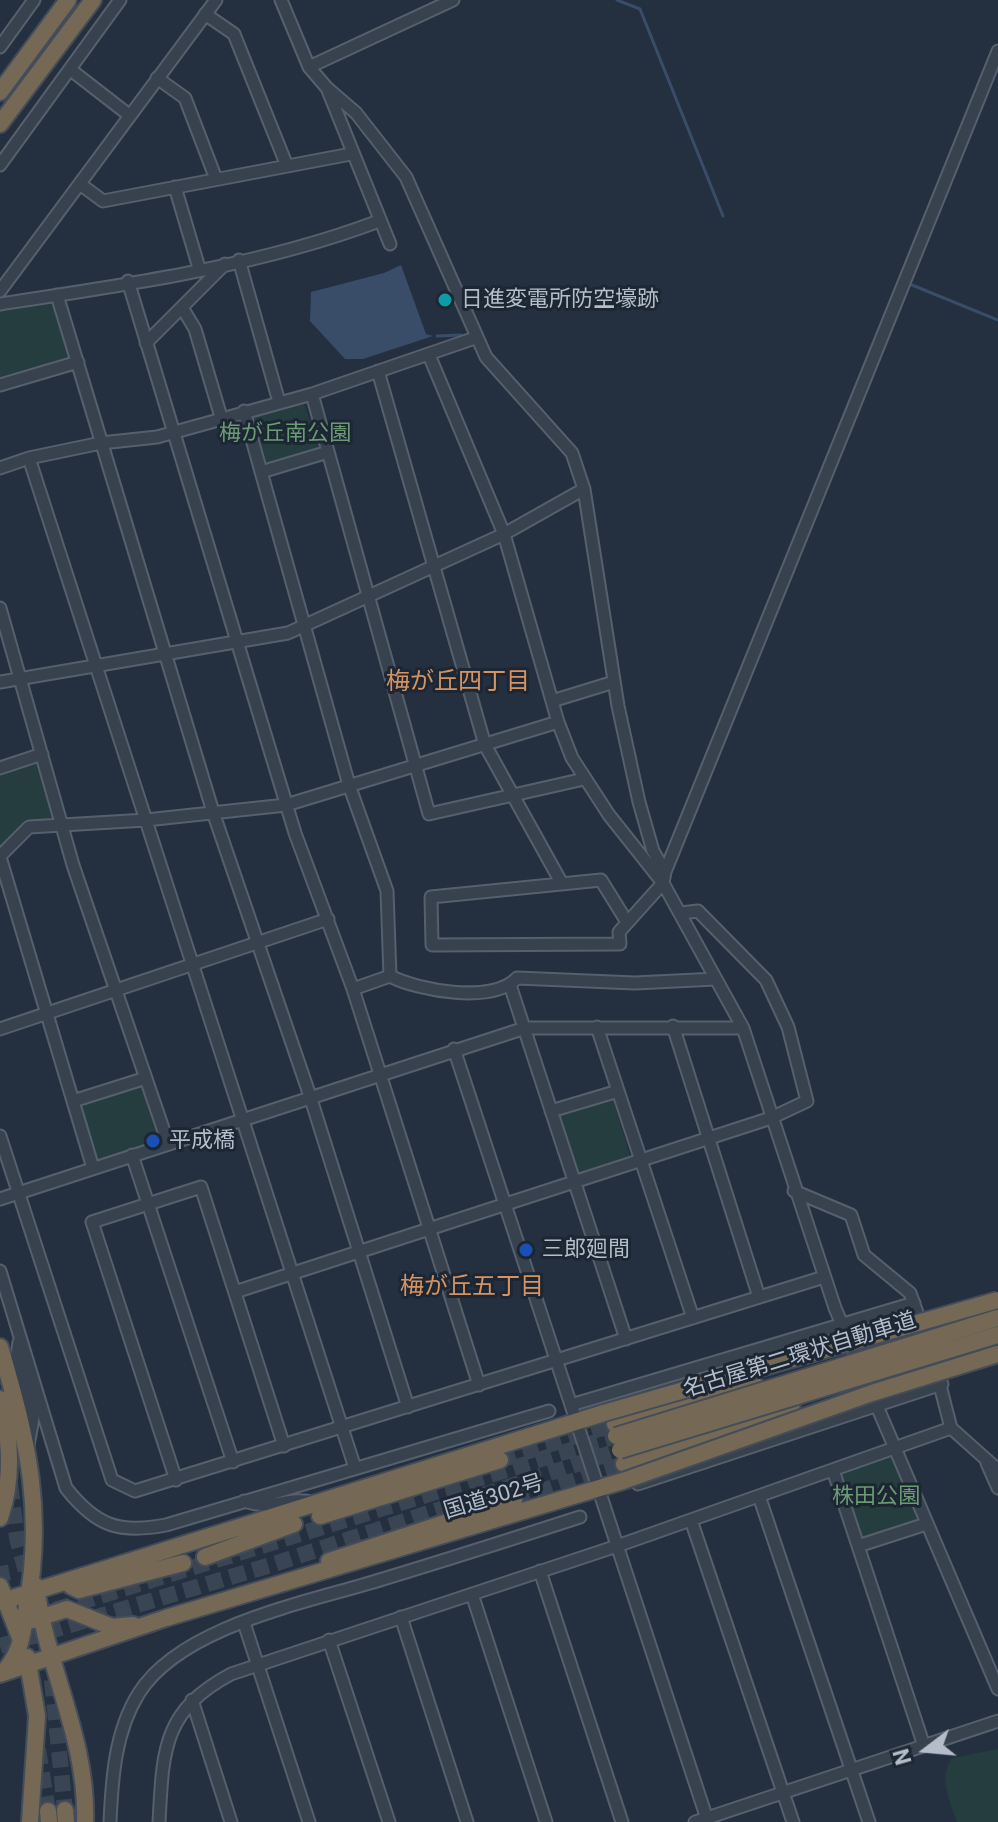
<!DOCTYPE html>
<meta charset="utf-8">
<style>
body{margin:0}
#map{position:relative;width:998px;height:1822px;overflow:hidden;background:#24303f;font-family:Roboto,sans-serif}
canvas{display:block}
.north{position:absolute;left:886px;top:1710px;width:80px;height:80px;-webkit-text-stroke:6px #1d2734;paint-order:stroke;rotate:254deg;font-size:22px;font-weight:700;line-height:32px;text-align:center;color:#b4bdc9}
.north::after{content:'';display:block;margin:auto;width:28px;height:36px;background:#b4bdc9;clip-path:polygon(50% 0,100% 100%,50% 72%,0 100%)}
</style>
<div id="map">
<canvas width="998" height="1822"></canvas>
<div class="north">N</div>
</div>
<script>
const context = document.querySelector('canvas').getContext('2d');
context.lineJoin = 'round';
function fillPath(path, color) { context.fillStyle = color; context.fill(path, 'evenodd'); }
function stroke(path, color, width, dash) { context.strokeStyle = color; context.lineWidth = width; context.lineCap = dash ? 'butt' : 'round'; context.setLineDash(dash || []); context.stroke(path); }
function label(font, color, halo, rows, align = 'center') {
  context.font = font + ' Roboto,"Noto Sans JP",sans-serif'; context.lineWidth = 6; context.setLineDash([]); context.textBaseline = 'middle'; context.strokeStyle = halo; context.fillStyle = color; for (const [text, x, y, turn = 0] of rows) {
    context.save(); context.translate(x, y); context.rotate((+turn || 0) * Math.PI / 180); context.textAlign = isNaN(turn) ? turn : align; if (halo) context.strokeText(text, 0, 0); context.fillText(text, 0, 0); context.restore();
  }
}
fillPath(new Path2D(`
 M54,304L69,358L0,378V311Z
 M303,401L320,452L268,467L262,463L250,417L253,412Z
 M40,757L56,818L28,823L0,846V771Z
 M140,1082L159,1141L94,1163L75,1103Z
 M612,1096L630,1156L576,1174L556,1114Z
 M888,1455L892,1457L918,1522L860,1542L837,1472Z
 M998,1749V1822H957C950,1801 938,1778 952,1758Z`), '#263d40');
fillPath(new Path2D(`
 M401,265L426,334L433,336L363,359H345L310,321L311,292L384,273Z`), '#394d68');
stroke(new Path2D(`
 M617,0L640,9L723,216
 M912,285L998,320
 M437,336L461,335`), '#394d68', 3);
stroke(new Path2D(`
 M500,1460L615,1424
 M10,1484L17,1538L29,1583
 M514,1500L624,1464
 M0,1566L6,1597
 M55,1610L616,1436
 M0,1646L274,1564L620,1450
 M52,1680L65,1810
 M38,1749L48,1811`), '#3a4554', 16, [16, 8]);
const minor = new Path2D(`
 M281,0L309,67L327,88L390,244
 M205,14L234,34L287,166
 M0,47L34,0
 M309,67L453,0
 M71,70L129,115
 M157,78L185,98L216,179
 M327,88L356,113L406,177L486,357L572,453L584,489L618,706L639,802L653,851L665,872
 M0,165L120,0
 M80,184L103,201L351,154
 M175,187L199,268
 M239,260L279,402
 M128,281L295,833L353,989L479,1385
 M0,291L216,0
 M57,295L213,812L310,1096L408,1407
 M0,304C126,285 260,266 379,221
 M183,309L195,329L221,417
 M146,343L225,264
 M429,355L504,534L558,722L572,758L609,815L663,883L743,1028L835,1308L998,1689
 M378,371L485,745L561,882
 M0,385L78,362
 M312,394L429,814L584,779
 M244,411L349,785L387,891L390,976
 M29,458L355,1468
 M0,468L29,458L101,443L157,437L312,394L475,338
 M261,472L328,452
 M0,608L73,865L168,1143
 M0,682L288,633L504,534L584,489
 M552,701L614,682
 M0,768L42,754
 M0,856L29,827L146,820L286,805L558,722
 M0,857L93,1168
 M627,922L601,880L431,897L432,945L620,944L619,932L663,883L665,872L998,51
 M510,985L626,1339
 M353,989L390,976C419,991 493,1004 517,978L635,983L716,979
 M673,1026L759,1297
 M597,1027L693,1318
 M0,1029L328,919
 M454,1049L708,1822
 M73,1101L146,1078
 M551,1111L618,1091
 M0,1136L112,1480L135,1491L824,1277
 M132,1155L233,1462
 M794,1191L851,1215L864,1255L910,1293L929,1346
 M0,1199L525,1028H743
 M0,1271L66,1488C96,1526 119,1534 166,1525L549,1411
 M235,1292L771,1118L807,1101L788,1027L766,980L698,911L681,913
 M19,1342L17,1356L33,1418L28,1446
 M935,1366L951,1428L998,1470
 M571,1405L914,1303
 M987,1463L998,1488
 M833,1470L924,1746
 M176,1480L92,1222L201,1187L284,1446
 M638,1484L942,1384
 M759,1496L869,1822
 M244,1501C277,1512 284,1495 316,1503
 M691,1520L793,1822
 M858,1546L926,1524
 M540,1571L622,1822
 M472,1594L546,1822
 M401,1617L467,1822
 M244,1623L309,1822
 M329,1640L389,1822
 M192,1700L231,1822
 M110,1822C112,1778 115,1731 139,1693C182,1625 310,1602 383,1579C449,1559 515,1538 580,1517
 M159,1822C163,1751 162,1711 231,1674L617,1546L951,1428
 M695,1822L998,1721`);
const highway = new Path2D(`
 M0,92L68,0
 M0,124L93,0
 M0,1347C28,1442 45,1512 26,1612C22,1637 21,1652 3,1673
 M0,1399C11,1437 13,1480 0,1518
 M615,1424L756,1386
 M624,1464L792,1404
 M320,1516L500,1460
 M205,1557L294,1524
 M329,1561L514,1500
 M0,1586L20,1638
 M36,1586C46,1667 88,1739 85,1822
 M71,1586L79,1590L183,1563
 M0,1602L604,1413
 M33,1620L67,1609L112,1627L133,1625
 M27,1657L37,1716L30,1822
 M0,1674L166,1618L623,1481
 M65,1810L66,1822
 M48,1811L49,1822`);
stroke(minor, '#56606c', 15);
stroke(highway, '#434d59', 20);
stroke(minor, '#38424f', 11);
stroke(highway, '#756855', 16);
const highwayBridge = new Path2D(`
 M604,1413L998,1300
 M616,1436L998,1318
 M620,1450L998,1335
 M623,1481L872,1393L998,1354`);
stroke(highwayBridge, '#434d59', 20, []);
stroke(highwayBridge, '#756855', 16);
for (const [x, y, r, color] of [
 [445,300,8,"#0f9aa8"],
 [153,1141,8,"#1a4fb4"],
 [526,1250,8,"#1a4fb4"]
]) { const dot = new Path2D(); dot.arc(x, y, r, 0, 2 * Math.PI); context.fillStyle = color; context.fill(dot); stroke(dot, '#1d2734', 3); }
label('22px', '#b4bdc9', '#1d2734', [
 ["日進変電所防空壕跡",461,300],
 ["平成橋",169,1141],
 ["三郎廻間",542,1250]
], 'left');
label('22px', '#6b9b75', '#1d2734', [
 ["梅が丘南公園",285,434],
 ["株田公園",876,1497]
]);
label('22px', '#b4bdc9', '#1d2734', [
 ["名古屋第二環状自動車道",800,1356,-17],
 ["国道302号",494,1498,-17]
]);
label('24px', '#d69362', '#1d2734', [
 ["梅が丘四丁目",458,683],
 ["梅が丘五丁目",472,1288]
]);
</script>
